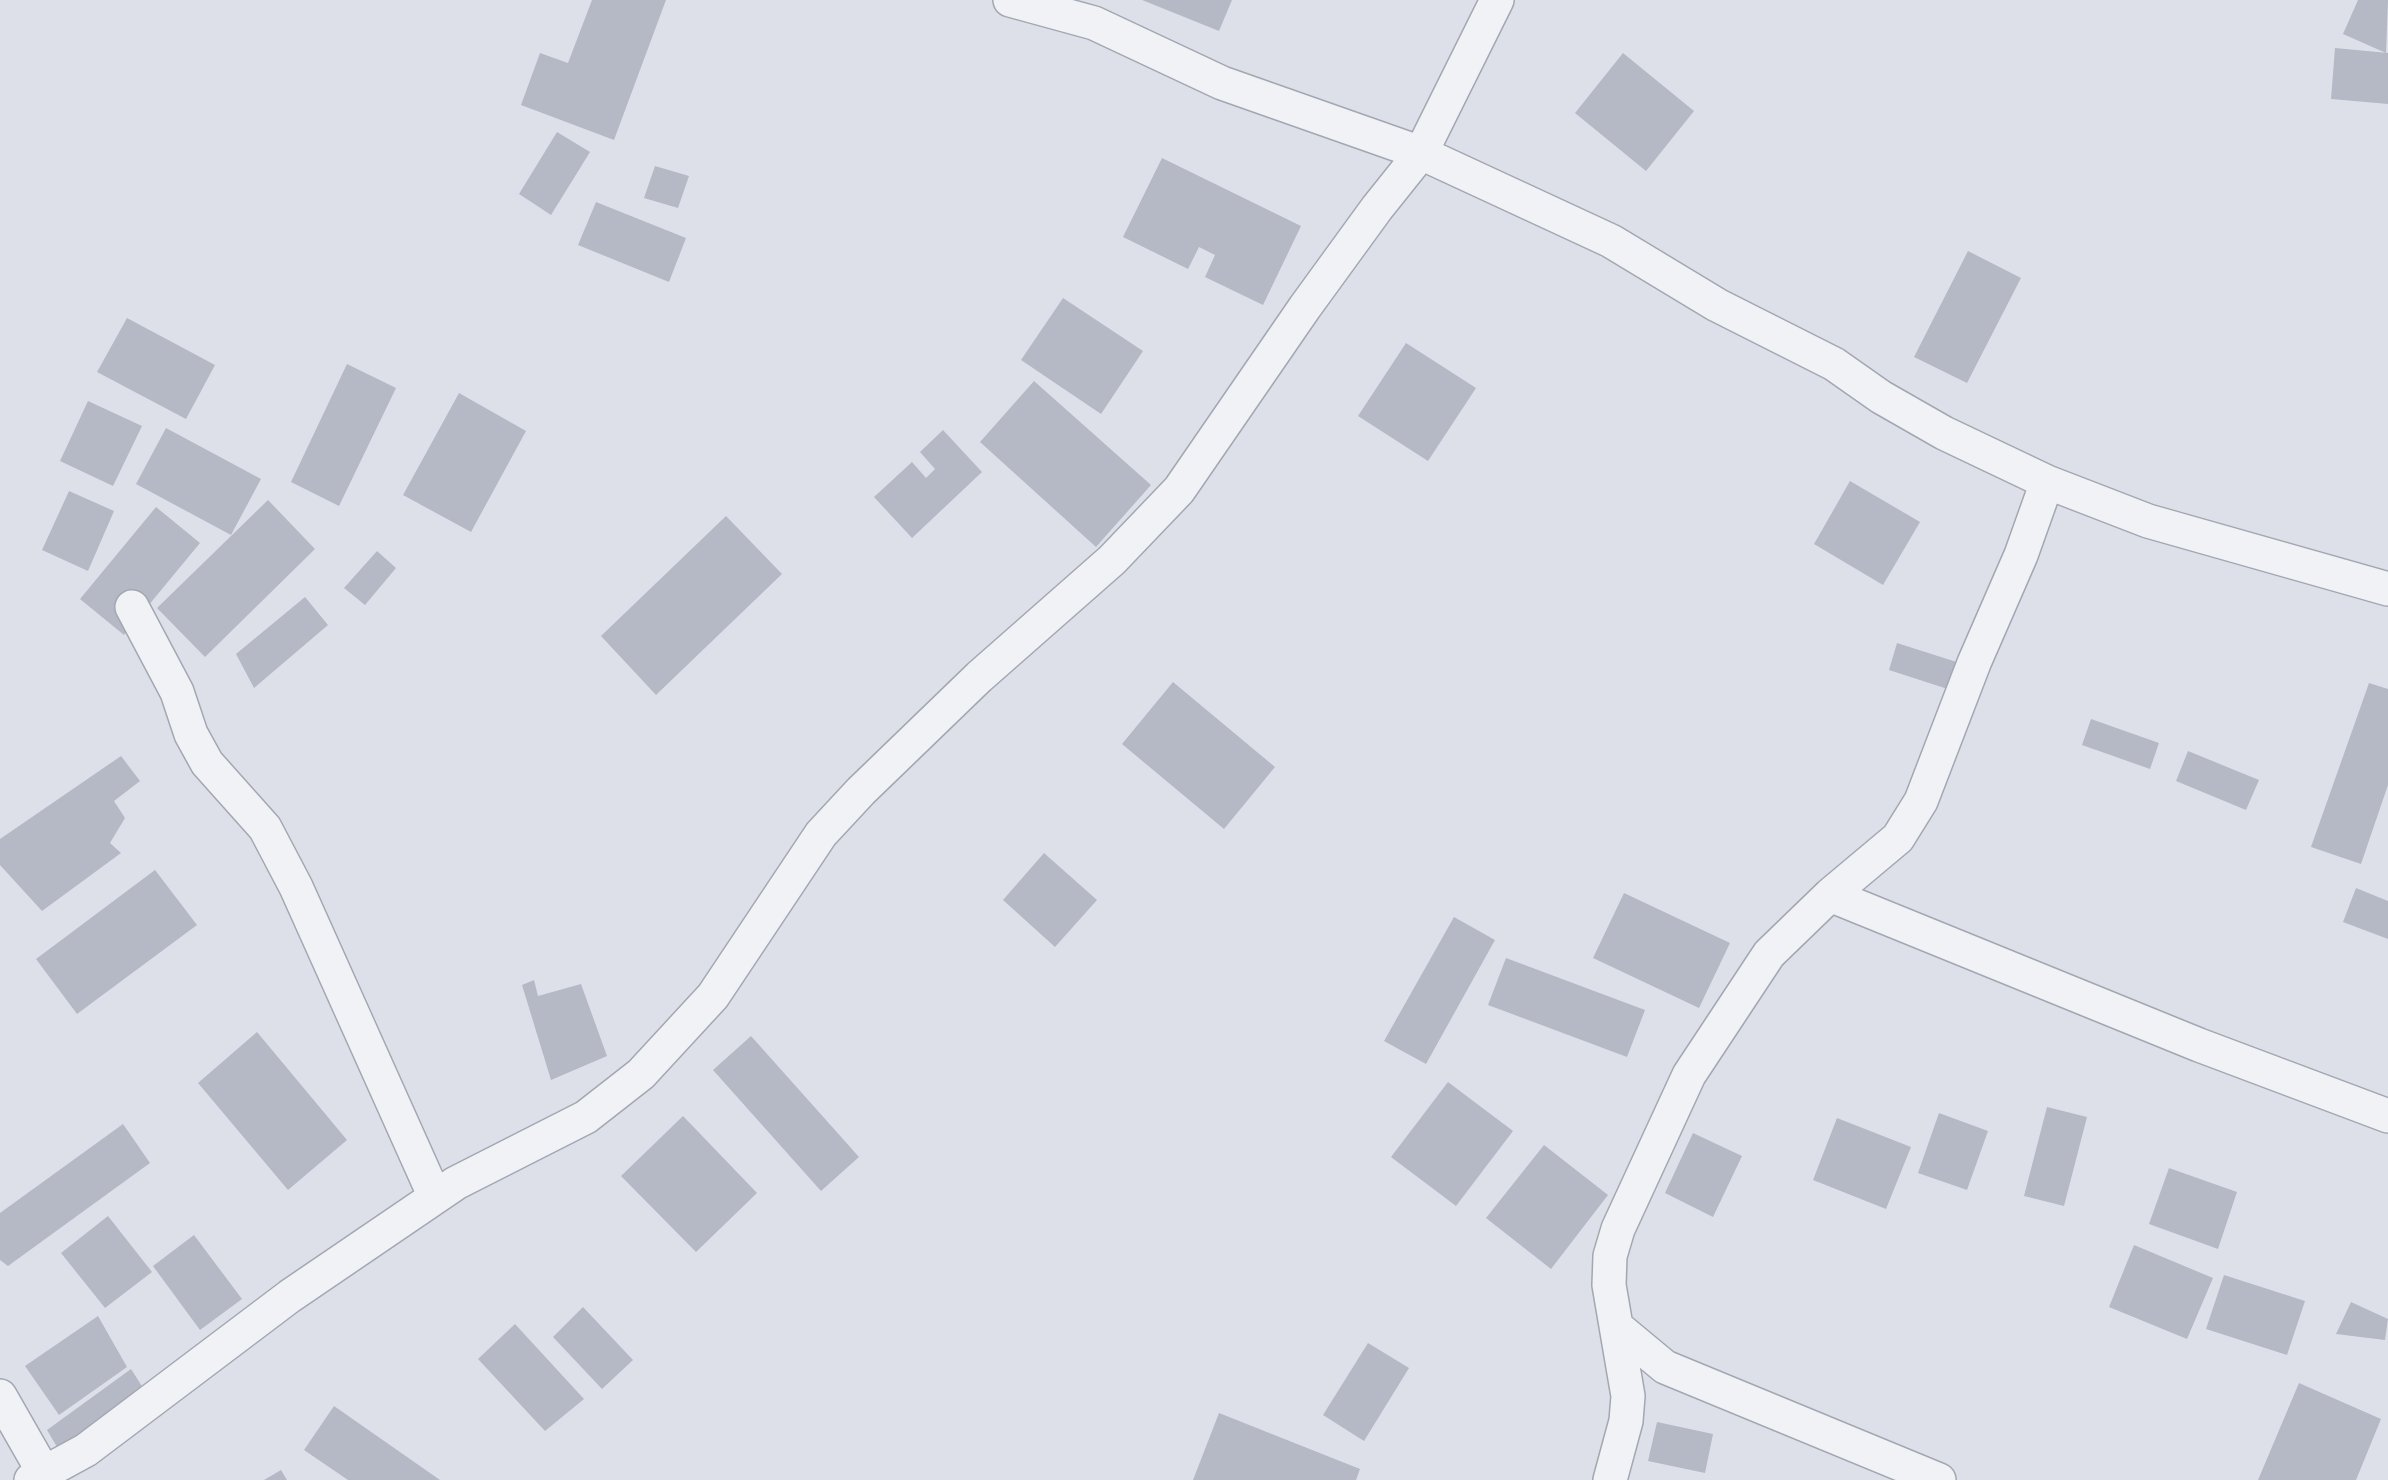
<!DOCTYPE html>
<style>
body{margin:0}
canvas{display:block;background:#dde0e8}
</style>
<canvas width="2388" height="1480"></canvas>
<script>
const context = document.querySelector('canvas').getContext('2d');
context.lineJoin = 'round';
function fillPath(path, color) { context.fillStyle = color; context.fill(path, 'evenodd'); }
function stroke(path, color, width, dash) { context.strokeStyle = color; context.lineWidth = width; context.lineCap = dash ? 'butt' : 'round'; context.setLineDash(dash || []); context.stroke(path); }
fillPath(new Path2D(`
 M592,0H666L614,140L521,105L540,53L568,63Z
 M1142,0H1232L1219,31Z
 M2358,0H2388L2386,53L2343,34Z
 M2335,48L2388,53V104L2331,99Z
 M1623,53L1694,111L1646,171L1575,113Z
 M557,132L590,152L551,215L519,194Z
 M1162,158L1301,226L1263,305L1205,277L1215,255L1199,247L1188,269L1123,237Z
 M655,166L689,176L678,208L644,198Z
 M596,202L686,238L669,282L578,245Z
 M1968,251L2021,278L1967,383L1914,357Z
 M1063,298L1143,351L1101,414L1021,360Z
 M127,318L215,365L186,419L97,372Z
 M1406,343L1476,388L1428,461L1358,416Z
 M347,364L396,388L339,506L291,482Z
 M1034,381L1151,485L1096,547L980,442Z
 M459,393L526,431L471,532L403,495Z
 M88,401L142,426L113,486L60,461Z
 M166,428L261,479L231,535L136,484Z
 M943,430L982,472L912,538L874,497L912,462L926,478L935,469L920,452Z
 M1850,481L1920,522L1883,585L1814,544Z
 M69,491L114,511L88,571L42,550Z
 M268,500L315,549L205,657L157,608Z
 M156,507L200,543L124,635L80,599Z
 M726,516L782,574L656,695L601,636Z
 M377,551L396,568L365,605L344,588Z
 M305,597L328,625L254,688L236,654Z
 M1897,643L1966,665L1957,692L1889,670Z
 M1173,682L1275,767L1224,829L1122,744Z
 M2369,683L2388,689V785L2361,864L2311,847Z
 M2091,719L2159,743L2150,769L2082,745Z
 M2188,751L2259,780L2246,810L2176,781Z
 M121,756L140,781L114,801L125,818L110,843L121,853L42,911L0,865V839Z
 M1044,853L1097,900L1055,947L1003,900Z
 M155,870L197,925L77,1014L36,959Z
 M2356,888L2388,901V939L2343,922Z
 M1624,893L1730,943L1699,1008L1593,958Z
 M1454,917L1495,940L1426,1064L1384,1041Z
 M1506,958L1645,1010L1627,1057L1488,1005Z
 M534,980L538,996L581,984L607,1056L551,1080L522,985Z
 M257,1032L347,1140L288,1190L198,1083Z
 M751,1036L859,1157L821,1191L713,1070Z
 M1448,1082L1513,1131L1456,1206L1391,1157Z
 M2047,1107L2087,1117L2064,1206L2024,1196Z
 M1939,1113L1988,1131L1967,1190L1918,1173Z
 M683,1116L757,1193L696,1252L621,1176Z
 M1837,1118L1911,1147L1886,1209L1813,1180Z
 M123,1124L150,1163L8,1266L0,1260V1213Z
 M1693,1133L1742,1156L1713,1217L1665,1193Z
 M1544,1145L1608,1195L1551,1269L1486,1218Z
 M2169,1168L2237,1192L2218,1249L2149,1224Z
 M108,1216L152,1272L105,1308L61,1253Z
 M194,1235L242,1299L200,1330L153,1266Z
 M2134,1245L2213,1278L2187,1339L2109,1307Z
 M2224,1275L2305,1301L2287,1355L2206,1329Z
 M2351,1302L2388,1319L2385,1340L2336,1334Z
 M583,1307L633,1360L602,1389L553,1337Z
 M98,1316L127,1367L59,1415L25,1366Z
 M515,1324L584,1399L545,1431L478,1359Z
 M1368,1343L1409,1368L1364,1441L1323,1415Z
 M131,1369L145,1391L60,1452L47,1430Z
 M2299,1383L2381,1419L2356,1480H2258Z
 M334,1406L440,1480H348L304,1450Z
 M1219,1413L1360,1469L1356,1480H1193Z
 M1657,1422L1713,1434L1705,1473L1648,1461Z
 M281,1470L287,1480H264Z`), '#b4b9c5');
const street = new Path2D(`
 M1010,0L1094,23L1222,83L1421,153L1611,241L1717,305L1834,364L1881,397L1944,433L2047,482L2148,521L2388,589
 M132,607L177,692L191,734L207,763L265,828L296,887L435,1197
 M1830,895L2199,1045L2388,1116
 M1618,1328L1665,1367L1939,1480
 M0,1396L44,1473
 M31,1480L86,1450L290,1296L456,1183L586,1117L641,1074L713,996L821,834L861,791L979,677L1112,560L1179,490L1305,307L1377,208L1421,153L1497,0
 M1610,1480L1626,1421L1628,1396L1609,1285L1610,1256L1618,1229L1689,1075L1769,954L1830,895L1898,838L1921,801L1974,663L2021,555L2047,482`);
stroke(street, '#a2a7b2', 36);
stroke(street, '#f0f2f6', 33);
</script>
